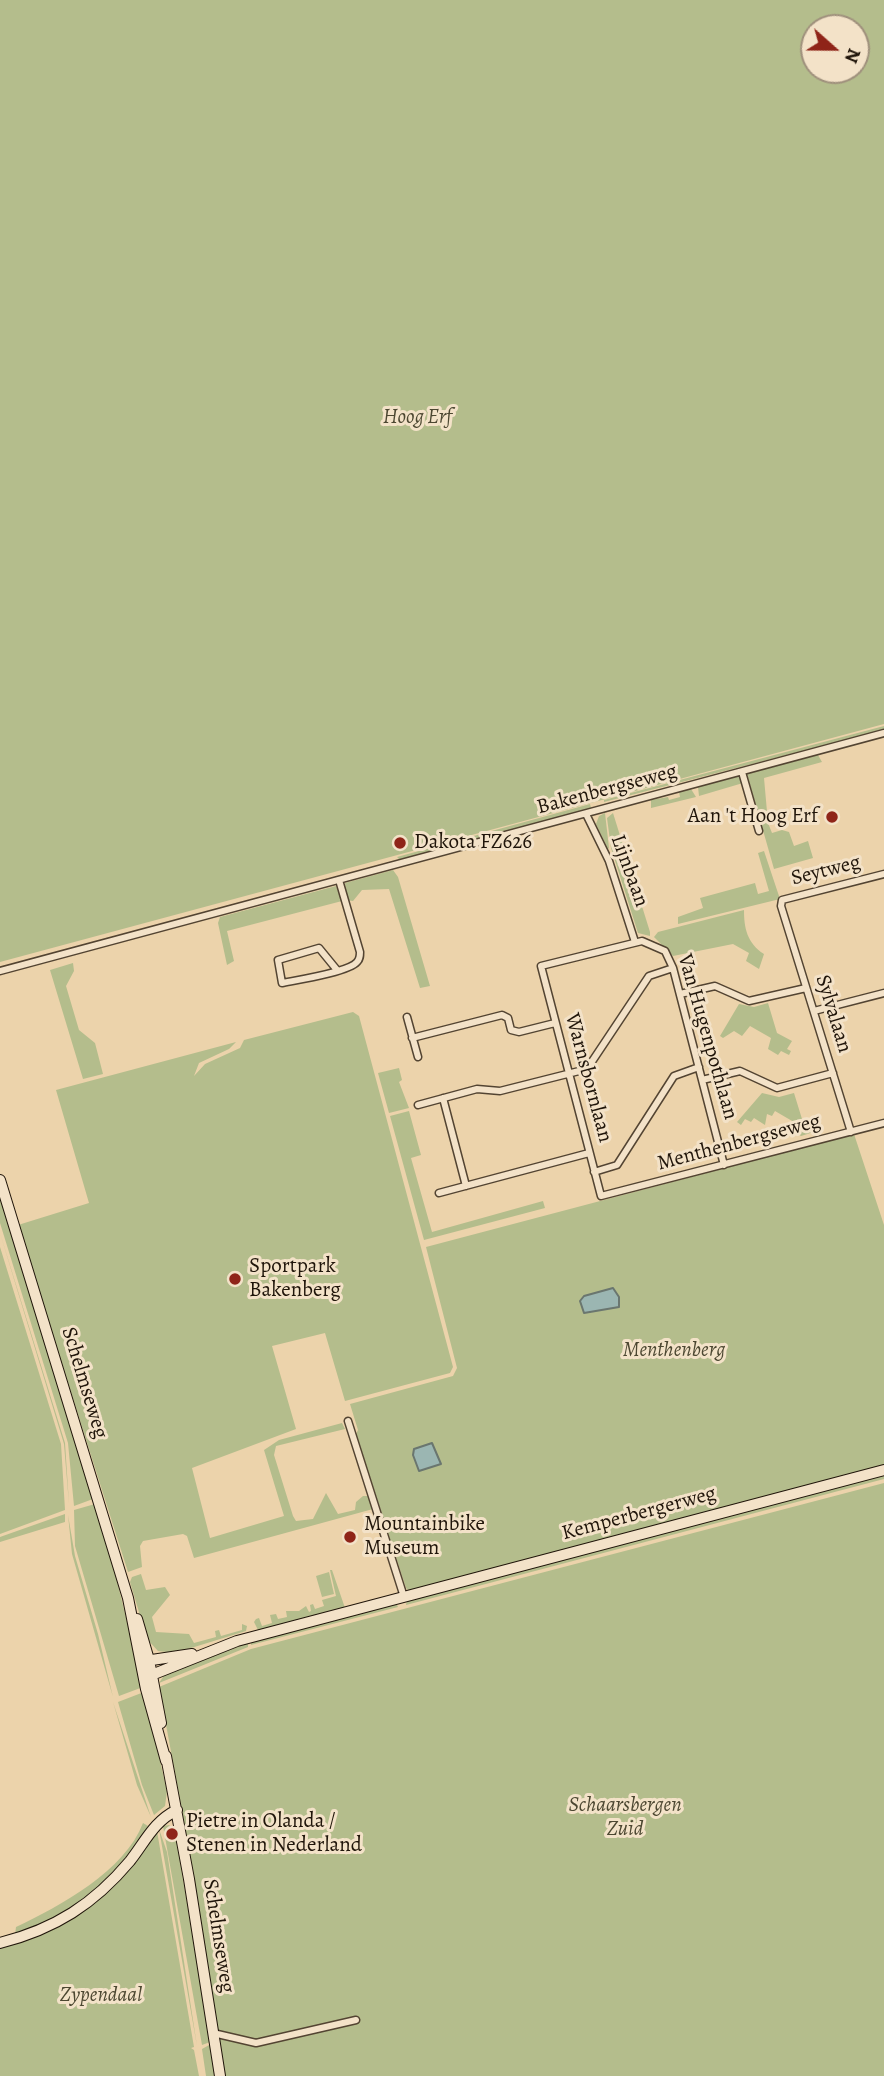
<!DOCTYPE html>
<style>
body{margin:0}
#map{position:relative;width:884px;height:2076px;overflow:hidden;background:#ecd3ab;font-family:Alegreya,serif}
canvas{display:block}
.north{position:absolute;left:800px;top:14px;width:70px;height:70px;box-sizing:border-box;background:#f3e2c8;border:2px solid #9f907c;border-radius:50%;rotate:111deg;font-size:19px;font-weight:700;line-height:28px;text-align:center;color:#20150a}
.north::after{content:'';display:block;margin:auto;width:24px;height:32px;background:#8f2418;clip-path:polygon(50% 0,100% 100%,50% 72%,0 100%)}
</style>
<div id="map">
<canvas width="884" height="2076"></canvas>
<div class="north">N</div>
</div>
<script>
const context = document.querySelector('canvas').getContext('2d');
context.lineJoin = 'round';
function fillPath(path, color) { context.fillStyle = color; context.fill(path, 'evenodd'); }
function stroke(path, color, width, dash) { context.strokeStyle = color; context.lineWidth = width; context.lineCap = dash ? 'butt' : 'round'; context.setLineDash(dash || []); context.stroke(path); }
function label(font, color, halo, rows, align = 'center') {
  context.font = font + ' Alegreya,serif'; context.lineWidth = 6; context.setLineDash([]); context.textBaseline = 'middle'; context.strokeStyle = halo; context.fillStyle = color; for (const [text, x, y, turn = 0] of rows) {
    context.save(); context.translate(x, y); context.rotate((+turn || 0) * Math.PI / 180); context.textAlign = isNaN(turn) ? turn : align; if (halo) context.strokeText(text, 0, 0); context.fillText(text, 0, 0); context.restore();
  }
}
fillPath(new Path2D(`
 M0,0H884V724L0,962ZM814,28H856V70H814Z
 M884,726V730L604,802V800Z
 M818,755L822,762L764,778L768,823L772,833L782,830L789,832L794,846L808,841L813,858L774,869L747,774Z
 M740,776L743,783L699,796L698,787Z
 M691,789L696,797L651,808V800L668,797L669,800L680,797L679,792Z
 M590,804L591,808L400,860L397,857Z
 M605,813L609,848L608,849L596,824L599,816Z
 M613,813L650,932V936L638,933L611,848L607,818Z
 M764,851L780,899L678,924V917L703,908L700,898L755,883L758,894L769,891L758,853Z
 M393,870L398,877L430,986L420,988L389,889L362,890L353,901L346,900L345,883Z
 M336,886L342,901L227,931L234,961L227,965L218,923L220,917Z
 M744,910C744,928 747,943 764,954L759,969L746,961L749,953L733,944L673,956L654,937L658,932Z
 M73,963L74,971L66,986L79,1030L95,1043L103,1074L83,1079L50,970Z
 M768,1003L777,1033L792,1041L787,1049L791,1051L789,1055L781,1051L778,1055L768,1049L771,1038L750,1026L742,1036L734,1031L723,1038L720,1036L739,1004L754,1007Z
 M353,1012L359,1016L453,1367L450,1373L345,1401L325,1333L272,1346L296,1429L192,1468L210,1538L284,1516L264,1450L279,1440L342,1423L345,1429L276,1446L274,1455L293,1516L296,1521L313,1519L326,1493L338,1514L355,1510L356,1502L363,1496H369L373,1509L194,1558L187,1536L183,1534L143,1541L140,1546L142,1567L128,1572L18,1225L89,1203L56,1090L236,1042L229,1049L199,1063L194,1076L205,1064L240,1048L244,1040Z
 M399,1068L402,1080L399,1082L409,1108L389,1113L378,1073Z
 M762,1093L779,1097L794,1093L802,1119L820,1130L801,1136L795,1132L799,1125L775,1111L772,1116L767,1114L765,1125L754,1118L751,1122L745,1119L741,1125L737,1122Z
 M409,1111L421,1155L411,1158L432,1232L543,1201L545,1208L424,1240L390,1116Z
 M854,1134L884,1225V1465L409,1591L406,1588L356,1434L358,1430L350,1404L453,1376L457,1368L426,1247Z
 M0,1194L93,1499L74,1506L68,1443L0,1223Z
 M0,1233L65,1443L69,1504L64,1444Z
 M0,1247L61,1444L65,1510L0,1534Z
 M884,1473V1479L406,1605L407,1600Z
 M884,1483V2076H224L193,1870L159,1687L251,1649Z
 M95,1504L107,1540L143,1687L119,1696L75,1546L74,1510Z
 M65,1514V1522L0,1542V1537Z
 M68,1515L75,1556L98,1634L113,1697L72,1554Z
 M330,1570H332L345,1608L258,1630L254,1622L256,1619L259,1618L262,1626L272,1623L270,1615L276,1614L278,1619L287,1617L286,1611H299L306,1606L309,1612L311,1611L310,1605L313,1604L315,1609L324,1606L322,1600L336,1596Z
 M329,1572L334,1594L322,1597L316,1576Z
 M141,1574L146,1590L165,1587L170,1595L152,1617L156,1632L189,1634L194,1643L216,1637L215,1631L219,1630L221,1636L242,1630V1624L247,1626L246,1631L175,1653L158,1651L147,1639L130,1582L132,1577Z
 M396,1603L398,1607L251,1645V1642Z
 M248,1643V1647L159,1683L165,1674Z
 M144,1692L167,1791L165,1806L154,1815L142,1785L118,1702Z
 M113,1702L151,1817L137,1785Z
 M143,1823L148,1826L145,1833L102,1887L71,1912L15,1935L16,1927C60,1906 125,1871 143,1823Z
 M169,1825L175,1831L210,2042L202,2045L163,1826Z
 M159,1829L167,1852L197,2046Z
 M157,1831L194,2047L191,2048L194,2050L199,2076H0V1947C81,1923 108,1898 157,1831Z
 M211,2044L216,2076H206L202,2049Z`), '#b4bd8c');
const water = new Path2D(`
 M613,1288L619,1297V1307L584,1313L580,1301L584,1296Z
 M432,1443L441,1464L419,1471L413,1455L414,1449Z`);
fillPath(water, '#9bb6b2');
stroke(water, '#6a766f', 2);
const minor = new Path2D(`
 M742,772L759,831
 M586,814L609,861L635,942
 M337,970L319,948L278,960L282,983C297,980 349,972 357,962C360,959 360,956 360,952L339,880
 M0,971L884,733
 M680,994L715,986L749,1001L806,988
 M814,1011L884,993
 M407,1017L418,1057
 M412,1038L502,1015L508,1018L511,1030L519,1032L555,1023
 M702,1080L740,1071L777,1088L833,1073
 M443,1098L466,1186
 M418,1105L477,1089L500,1091L587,1069L649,976L673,968
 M851,1132L781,906L782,900L884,874
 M724,1165L673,968L665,951L642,941L541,966L601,1196L884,1123
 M594,1172L617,1165L674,1076L699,1067
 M439,1193L589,1153
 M348,1421L404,1597
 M213,2033L256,2043L356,2020`);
const secondary = new Path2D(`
 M0,1180L128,1598L146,1689L166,1761
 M137,1619L149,1660L161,1723
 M145,1661L192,1654
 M144,1678L237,1641L884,1470
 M166,1756L189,1879L220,2076
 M0,1943C55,1929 94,1904 130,1861C145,1842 154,1821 177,1810`);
stroke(minor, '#534432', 9);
stroke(secondary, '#20150a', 12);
stroke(minor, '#f3e2c8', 6);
stroke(secondary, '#f3e2c8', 10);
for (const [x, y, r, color] of [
 [832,817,7,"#8f2418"],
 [400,843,7,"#8f2418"],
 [235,1279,7,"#8f2418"],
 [350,1537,7,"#8f2418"],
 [172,1834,7,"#8f2418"]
]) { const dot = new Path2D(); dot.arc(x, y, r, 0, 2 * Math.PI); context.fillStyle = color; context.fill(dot); stroke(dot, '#f3e2c8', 2.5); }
label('italic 21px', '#4c4731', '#f3e2c8', [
 ["Hoog Erf",417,418],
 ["Menthenberg",674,1351],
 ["Schaarsbergen",625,1806],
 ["Zuid",625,1830],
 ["Zypendaal",101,1996]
]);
label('21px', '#20150a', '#f3e2c8', [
 ["Bakenbergseweg",607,790,-15],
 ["Lijnbaan",629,871,70],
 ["Seytweg",826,871,-14],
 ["Sylvalaan",833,1014,73],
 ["Van Hugenpothlaan",707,1037,74],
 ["Warnsbornlaan",588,1078,75],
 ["Menthenbergseweg",739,1143,-15],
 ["Schelmseweg",84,1383,73],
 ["Kemperbergerweg",639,1514,-15],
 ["Schelmseweg",218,1936,81]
]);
label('21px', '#20150a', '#f3e2c8', [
 ["Aan 't Hoog Erf",818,817,"right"],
 ["Dakota FZ626",414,843],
 ["Sportpark",249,1267],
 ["Bakenberg",249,1291],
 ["Mountainbike",364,1525],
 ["Museum",364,1549],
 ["Pietre in Olanda /",186,1822],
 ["Stenen in Nederland",186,1846]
], 'left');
</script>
